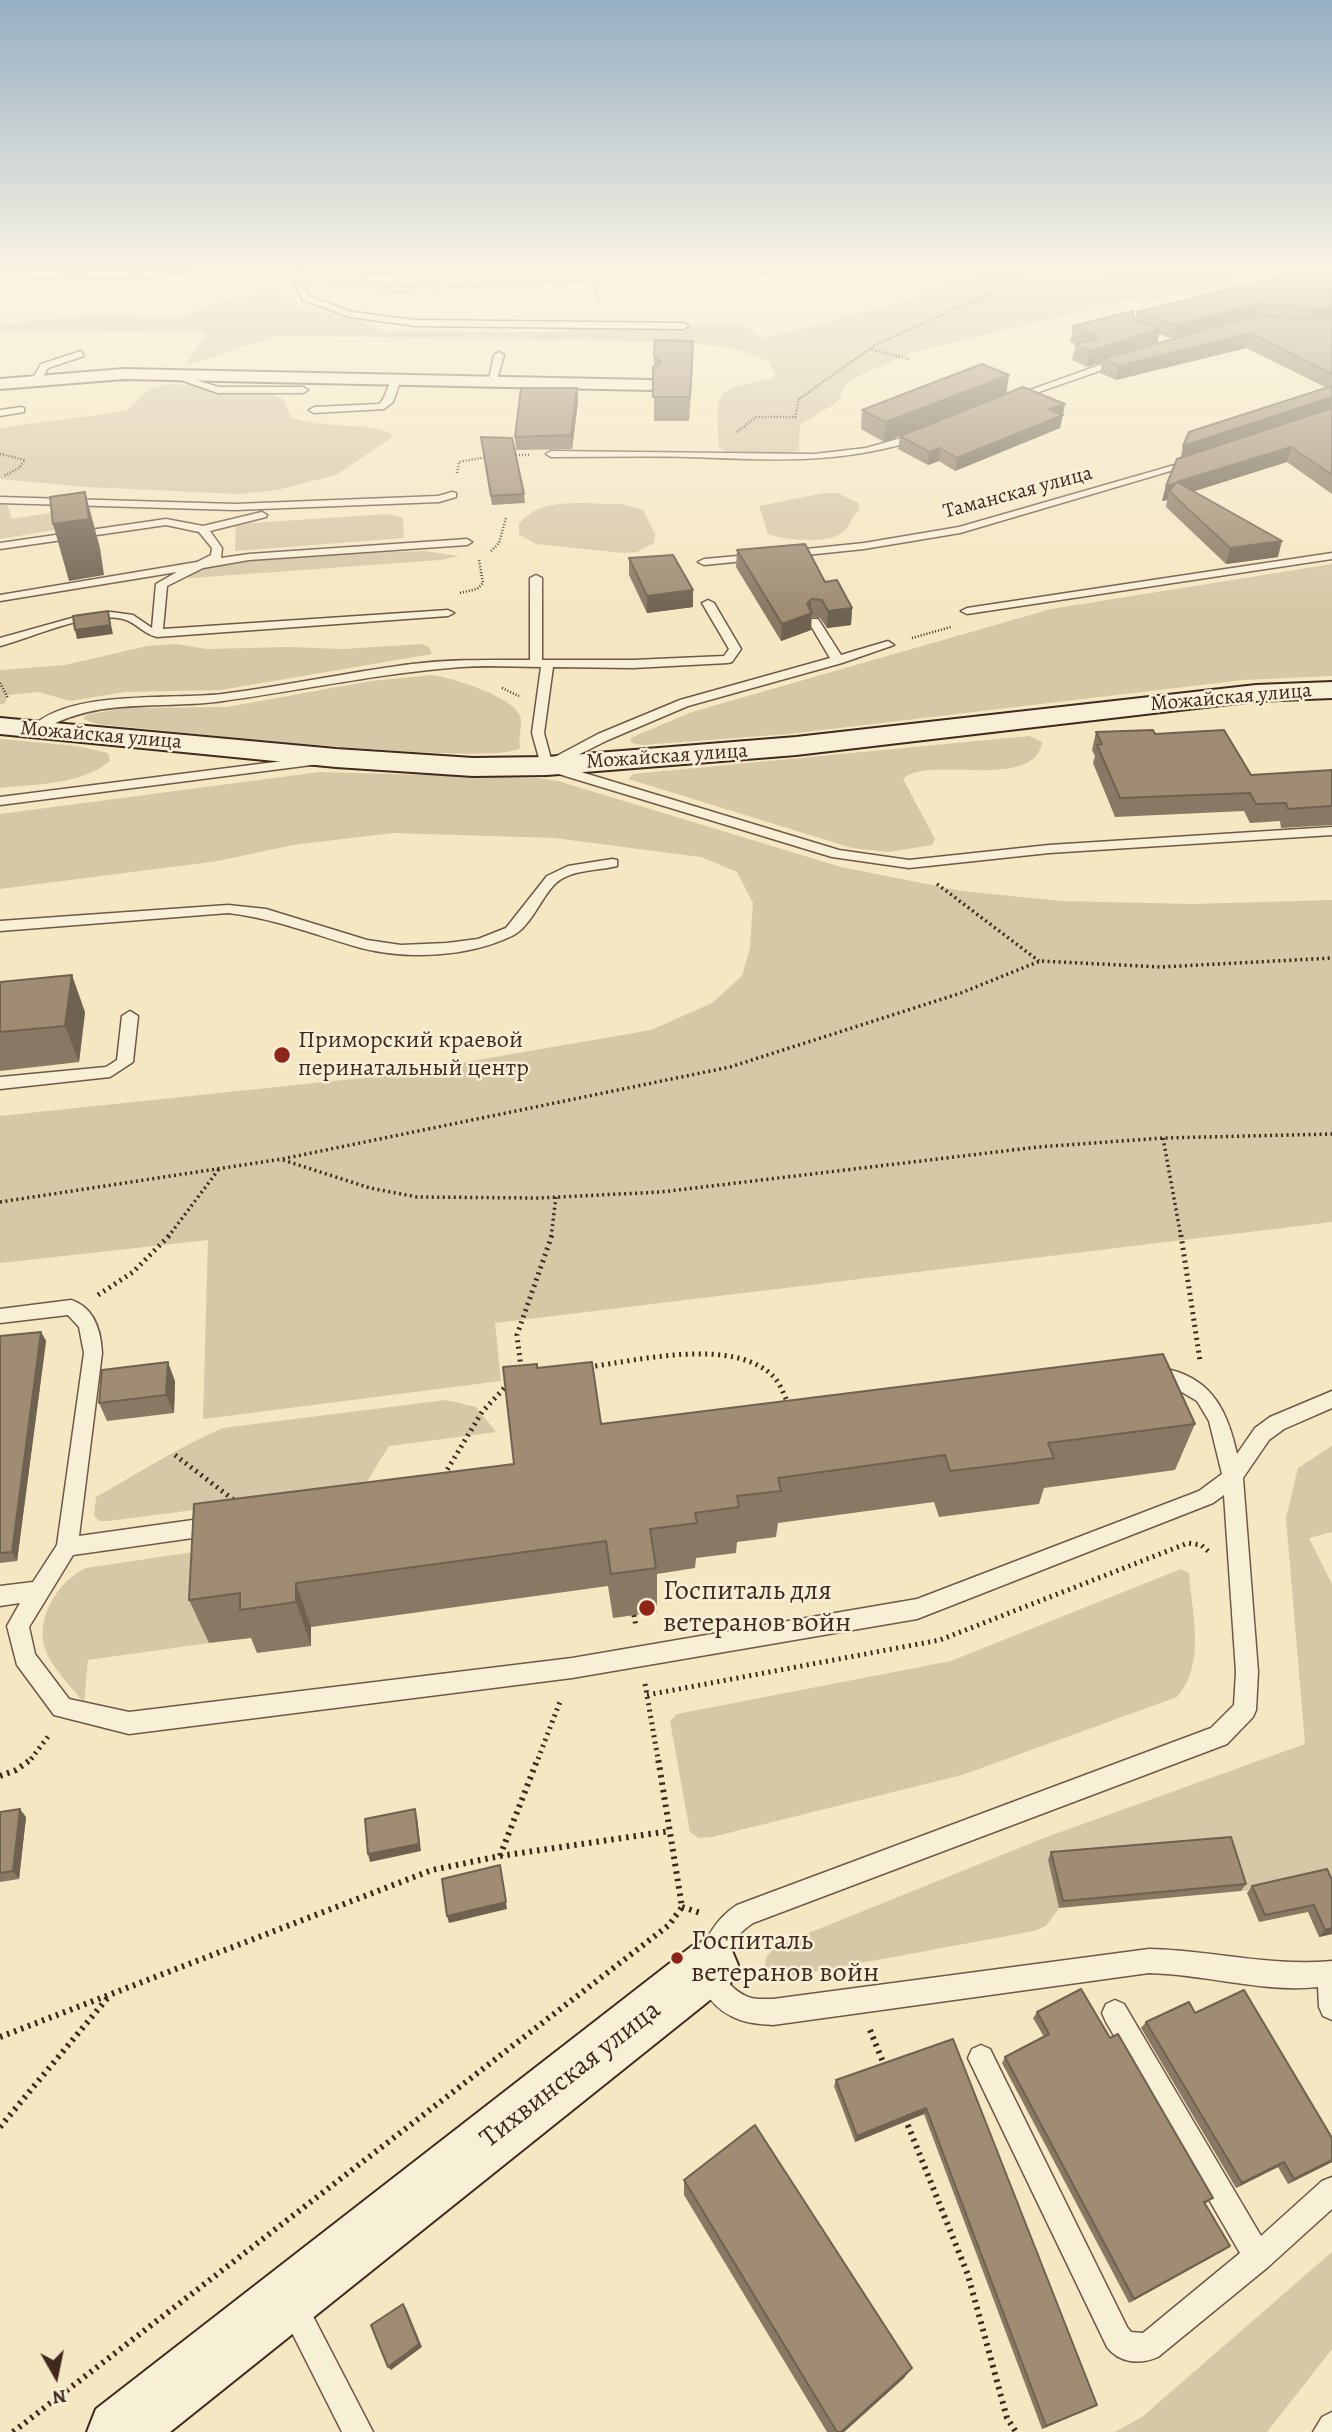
<!DOCTYPE html>
<meta charset="utf-8">
<style>
body{margin:0}
#map{position:relative;width:1332px;height:2432px;overflow:hidden;background:#f5e7c2;font-family:Alegreya,serif}
canvas{display:block}
.north{position:absolute;left:21px;top:2341px;width:70px;height:70px;-webkit-text-stroke:5px #f8efd7;paint-order:stroke;rotate:171deg;font-size:19px;font-weight:700;line-height:28px;text-align:center;color:#41291e}
.north::after{content:'';display:block;margin:auto;width:24px;height:32px;background:#41291e;clip-path:polygon(50% 0,100% 100%,50% 72%,0 100%)}
</style>
<div id="map">
<canvas width="1332" height="2432"></canvas>
<div class="north">N</div>
</div>
<script>
const context = document.querySelector('canvas').getContext('2d');
context.lineJoin = 'round';
function fillPath(path, color) { context.fillStyle = color; context.fill(path, 'evenodd'); }
function stroke(path, color, width, dash) { context.strokeStyle = color; context.lineWidth = width; context.lineCap = dash ? 'butt' : 'round'; context.setLineDash(dash || []); context.stroke(path); }
function label(font, color, halo, rows, align = 'center') {
  context.font = font + ' Alegreya,serif'; context.lineWidth = 5; context.setLineDash([]); context.textBaseline = 'middle'; context.strokeStyle = halo; context.fillStyle = color; for (const [text, x, y, turn = 0] of rows) {
    context.save(); context.translate(x, y); context.rotate((+turn || 0) * Math.PI / 180); context.textAlign = isNaN(turn) ? turn : align; if (halo) context.strokeText(text, 0, 0); context.fillText(text, 0, 0); context.restore();
  }
}
fillPath(new Path2D(`
 M981,272L1081,277L1115,272H1250L1231,278L1296,299L1261,319L1202,293L1119,303L913,352L854,378L843,388L839,401L800,425L799,450L775,456L726,451L719,447C716,386 713,391 772,379L776,375L768,361L736,349L683,342L277,336L188,365L186,364L206,333L0,332V325L95,314L176,318L229,299L275,293L294,301L298,309L350,317L388,332H556L605,323H740L762,338L908,301Z
 M169,384L252,387L283,399L291,417C319,430 376,421 394,436L336,475L277,490L239,494L88,487L0,479V428L126,411L150,389Z
 M825,493H837L859,503V510C851,517 852,520 847,528C835,546 785,540 768,534L759,506Z
 M7,504L12,519L74,509L79,526L0,539V505Z
 M621,504L643,510L655,534L654,543L637,552L624,553L536,544L519,534V524C541,495 587,505 621,504Z
 M388,514L403,518L404,538L235,551L236,524Z
 M425,551L459,556L441,560L191,578L185,576C204,558 388,552 425,551Z
 M1332,564V676L1243,680L789,734L642,745L632,743L630,738L692,712L1051,609Z
 M176,644L206,649L288,647L344,649L421,644L429,647L432,654L221,690L125,692L70,701L39,692L8,695L5,703L0,705V670L65,665L147,646Z
 M432,675C450,677 514,697 520,716C523,725 518,737 520,748C493,768 154,729 97,724L83,719L86,715L124,708L227,707L371,681Z
 M1029,736L1042,742C1035,792 927,755 903,779L935,839L932,845L889,852L852,848L628,779L633,774Z
 M0,739L77,746L108,753L110,761C81,785 36,784 0,788Z
 M320,772L538,778L558,781L841,867L962,891L1061,901L1192,904L1332,900V1222L495,1323L501,1381L203,1419L208,1240L0,1263V1116L391,1075L651,1030L712,1003L742,976L750,948L753,903L737,872L701,857L554,838L393,833L293,845L218,861L0,889V814Z
 M446,1400L476,1407L496,1432L389,1446L363,1488L109,1521H100L94,1516L96,1497C138,1474 179,1446 223,1428Z
 M1332,1446V1532L1309,1538L1332,1584V1884L1241,1891L1226,1844L1048,1860L1059,1908L1046,1926L1034,1931L785,1977L773,1976L765,1969L766,1958L774,1947L1044,1838L1305,1744L1286,1518L1298,1468Z
 M213,1549L209,1643L88,1660L84,1703C72,1687 51,1667 45,1649C35,1618 58,1581 86,1568Z
 M1181,1569L1189,1573C1192,1614 1206,1664 1177,1697L962,1775L712,1837L699,1838L690,1832L670,1721L677,1714L951,1661Z
 M1332,2252V2349L1267,2432H1115L1142,2417Z`), '#d6c7a6');
const lane = new Path2D(`
 M0,272H196L132,278L0,276Z
 M295,272H303L302,282L309,296L352,312L415,320L684,323L688,326L684,329L415,326L350,317L303,300L294,282Z
 M81,351L84,356L48,368L41,380L33,378L41,364Z
 M499,352L504,355L496,383L488,385L494,355Z
 M1122,357L1127,360L1125,362L1013,401L1005,399Z
 M172,373L219,387H303L308,390L303,393H218L172,377Z
 M395,379L400,382L393,402L384,409L314,413L309,410L314,407L379,404C387,398 386,383 395,379Z
 M21,407L24,408V412L0,416V410Z
 M919,433L924,436L922,438C843,465 772,460 690,457C644,456 597,457 551,457L546,454L551,451L814,454L866,448Z
 M1192,460L1201,462L960,533L864,549L787,557L781,554L787,551L864,543L959,527Z
 M452,492L456,493V497L439,502L235,510L0,503V497L235,504L438,496Z
 M262,512L267,515L266,517L210,531L222,548L221,558L249,554L467,539L472,542L467,545L249,560L203,568L167,586L163,629L448,610L454,613L448,616L157,637C143,634 136,622 123,619C88,611 34,637 0,646V638L79,616L111,612L133,615L152,628L156,584L177,572L0,601V595L197,562L211,555L212,548L199,532L166,525L0,549V543L166,519L203,526Z
 M1332,553V559L967,614L961,611L967,608Z
 M760,554L766,557L764,559L704,565L698,562L704,559Z
 M536,575L542,578V660H633L724,656L729,649L702,603L708,600L714,603L741,649L732,662L728,663L633,668L553,667L544,733L551,759L598,734L680,700L830,658L808,621L810,619H818L841,655L888,641L894,645L842,663L688,706L608,740L558,765L839,850L909,860L1049,845L1332,827V835L1049,853L909,868L832,857L542,769L532,733L541,667C515,667 488,665 461,667C381,673 303,690 223,701C161,710 97,696 41,731L31,728C68,689 171,700 222,694C286,686 349,672 412,664C452,659 490,660 530,660V578Z
 M322,756L329,760L327,763L0,805V797Z
 M612,859L617,860V866C598,871 572,869 556,883C541,897 531,927 512,936C468,957 409,960 361,948C314,935 278,919 228,913L0,931V921L228,905L266,909L367,940L401,945L447,943L478,939L506,928L547,876L568,866Z
 M130,1011L138,1016L133,1062L110,1077L0,1089V1077L106,1067L117,1060L122,1016Z
 M71,1300C94,1307 101,1331 102,1353L79,1536L214,1517L221,1520L224,1526L221,1532L214,1535L73,1555L29,1627L35,1654L69,1699L129,1712L572,1658L917,1599L1199,1491L1222,1474L1209,1421L1197,1401L1170,1385L1144,1378L1141,1373L1144,1368C1153,1365 1162,1368 1171,1370C1214,1381 1228,1414 1237,1454L1255,1428L1270,1417L1332,1391V1408L1284,1429L1269,1440L1243,1478L1258,1672L1256,1710L1253,1717L1227,1744L753,1923C727,1940 707,1977 746,1996C753,2000 765,1999 773,1999L1149,1949C1211,1950 1270,1967 1332,1961V2020L1323,2016L1319,2007L1318,1987C1262,1993 1205,1974 1149,1973L773,2025C758,2024 744,2023 731,2016C681,1990 698,1930 737,1905L1211,1728L1234,1705L1236,1672L1224,1495L1213,1503L917,1619L572,1678L129,1734L54,1715L17,1665L7,1626L20,1603L0,1606V1586L33,1582L57,1545L84,1353L79,1327L68,1315L0,1323V1309Z
 M1115,2000L1124,2004L1261,2236L1322,2181L1332,2177V2209L1268,2267L1158,2357C1140,2365 1119,2363 1107,2347L968,2058L972,2049L981,2045L990,2049L1127,2327L1131,2332L1143,2333L1240,2253L1106,2022L1102,2013L1106,2004Z
 M292,2291L302,2295L373,2432H342L278,2305L282,2295Z
 M1332,2412V2432H1313L1322,2417Z`);
const street = new Path2D(`
 M124,369L650,380L659,385L650,390L124,379L0,389V379Z`);
const secondary = new Path2D(`
 M1332,682V698L1256,701L796,755L547,775L473,776L336,767L0,734V718L336,749L473,758L547,757L796,737L1256,685Z
 M711,1938L730,1946L738,1965L730,1984L170,2432H87L96,2409L692,1946Z`);
stroke(lane, '#6e5847', 3);
stroke(street, '#6e5847', 4);
stroke(secondary, '#41291e', 4);
stroke(new Path2D(`
 M334,272V284L439,288L593,280L596,272
 M593,280L599,303
 M383,294L416,290
 M870,349L909,359
 M737,432L756,417H795L799,399L875,345L996,291
 M0,454L25,460L19,468L4,476
 M510,455H529
 M457,473L459,462L487,457
 M491,551L499,543L506,518
 M460,593L477,589L483,583L479,560
 M912,638L951,627
 M0,683L8,698
 M502,688L519,696`), '#41291e', 2.5, [1, 2]);
stroke(new Path2D(`
 M937,884L1039,961
 M1163,1138L1181,1237
 M283,1160L370,1188L417,1197L538,1198L661,1192L1038,1147L1163,1138L1332,1134
 M0,1202L282,1159L730,1067L961,993L1040,961L1161,967L1332,958
 M168,1237L219,1169
 M551,1237L556,1197`), '#41291e', 3.5, [2, 3.5]);
stroke(new Path2D(`
 M1181,1235L1200,1361
 M98,1295L133,1272L170,1235
 M589,1367C640,1360 733,1337 773,1376C781,1384 784,1396 789,1405
 M521,1368L517,1335L552,1235
 M175,1455L235,1501
 M444,1475L482,1412L509,1383
 M634,1615L636,1627
 M645,1684L658,1759
 M647,1695L940,1640L1188,1543L1201,1545L1209,1552
 M31,1759L50,1734
 M538,1759L561,1699`), '#41291e', 5, [2, 4.5]);
stroke(new Path2D(`
 M0,1776L16,1770L33,1758
 M500,1856L538,1758
 M682,1907L701,1913
 M870,2030L885,2067
 M0,2037L432,1870L500,1856L670,1831
 M905,2118L968,2275L1007,2418L1016,2432
 M0,2127L110,1995
 M13,2432L669,1925L682,1907L658,1758`), '#41291e', 6, [2.5, 5]);
fillPath(lane, '#f8efd7');
fillPath(street, '#f8efd7');
fillPath(secondary, '#f8efd7');
fillPath(new Path2D(`
 M358,272H397L396,275L359,277Z
 M753,272H775L764,276Z
 M1332,275V494L1287,462L1193,491L1278,557L1226,564L1166,507L1167,500L1162,501L1166,486L1327,388L1246,348L1116,380L1100,373L1102,362L1087,367L1072,360L1076,344L1070,342L1073,326L1135,319L1137,312ZM1159,334L1173,339L1157,343Z
 M693,341L689,421H654V356Z
 M1009,375L1006,394L884,442L861,429L862,410Z
 M577,388L578,401L572,449L516,450L515,437Z
 M1065,404L1060,428L955,471L939,461L928,465L898,449L900,436Z
 M481,437L524,494L525,503L492,505Z
 M737,550L825,582L852,608L851,625L827,628L820,618L812,617L811,630L781,641L736,567Z
 M629,558L693,590V607L647,613L629,575Z
 M1096,732L1155,734L1251,775L1332,770V825L1281,828L1280,821L1250,823L1244,811L1115,817L1093,763L1095,756L1092,750Z
 M0,982L85,1012L79,1062L0,1071Z
 M41,1332L46,1341L17,1561L0,1563V1336Z
 M537,1368L601,1424H1195L1175,1470L1044,1488L1039,1504L939,1517L934,1502L778,1523L776,1537L737,1542L736,1553L696,1558L695,1568L657,1574V1612L613,1618L608,1586L311,1627V1646L257,1653L251,1638L209,1643L189,1600L514,1464Z
 M175,1381L174,1413L107,1421L99,1403Z
 M0,1812L26,1817L19,1879L0,1882Z
 M1051,1852L1246,1884L1241,1891L1059,1908L1048,1860Z
 M1327,1869L1332,1934L1319,1937L1308,1912L1259,1922L1247,1893L1252,1886Z
 M1037,2012L1110,2038L1213,2198L1205,2204L1224,2250L1129,2303L1002,2063L1005,2057L1044,2037L1033,2018Z
 M1146,2022L1332,2162L1288,2184L1278,2167L1236,2188L1141,2028Z
 M953,2039L1097,2405L1042,2429L924,2114L855,2142L834,2086L836,2080Z
 M684,2180L904,2378L844,2432H827L684,2195Z`), '#897863');
fillPath(new Path2D(`
 M765,272H775L764,276Z
 M1258,304L1254,317L1174,339L1177,325Z
 M1332,307V320L1310,323L1314,309Z
 M1160,329L1157,345L1103,359L1102,362L1087,367L1090,351Z
 M1250,333L1246,348L1116,380L1119,366Z
 M693,341V364L689,421L690,397Z
 M1009,375L1006,394L884,442L886,422Z
 M577,388L578,401L572,449L571,435Z
 M1332,397L1331,411L1180,461L1183,446Z
 M1065,404L1060,428L955,471L957,458L1049,409Z
 M1291,447L1287,462L1176,497L1177,482Z
 M940,448L939,461L928,465L929,452Z
 M1176,483L1169,491L1167,500L1162,501L1166,486Z
 M85,492L100,548L104,575L69,581L53,524Z
 M1282,541L1278,557L1226,564L1230,548Z
 M693,590V607L647,613V596Z
 M811,599V630L781,641L782,624Z
 M852,608L851,625L827,628L828,611Z
 M108,611L113,634L77,639L75,630Z
 M72,975L85,1012L79,1062L65,1026Z
 M41,1332L46,1341L17,1561L12,1552Z
 M168,1362L175,1381L174,1413L166,1395Z
 M296,1583L311,1627V1646L296,1602Z
 M20,1809L26,1817L19,1879L13,1871Z
 M415,1809L417,1817L421,1851L370,1862L368,1854Z
 M500,1865L507,1909L449,1923L447,1916Z
 M1332,1928V1934L1319,1937L1325,1930Z
 M926,2108L924,2114L855,2142L857,2136Z
 M1332,2160V2162L1288,2184L1294,2179Z
 M1284,2162L1278,2167L1236,2188L1242,2183Z
 M1230,2246L1224,2250L1129,2303L1134,2299Z
 M403,2304L406,2308L422,2347L391,2370L388,2367Z
 M912,2368L904,2378L844,2432H841Z
 M1097,2405L1092,2407L1042,2429L1046,2426Z`), '#6f6250');
const building = new Path2D(`
 M1301,272H1324L1332,275V307L1314,309L1258,304L1177,325L1137,312Z
 M1133,311L1134,319L1160,329L1090,351L1075,344L1098,338L1073,326Z
 M1258,315L1314,321L1332,317V374L1250,333L1119,366L1103,359Z
 M655,340L693,341L690,397H653V367L661,362L654,356Z
 M982,364L1009,375L886,422L862,410Z
 M1332,386V397L1183,446L1189,432Z
 M1023,387L1065,404L1049,409L1063,415L957,458L940,448L929,452L900,436Z
 M521,388H577L571,435L515,437Z
 M1332,408V475L1291,447L1177,482L1282,541L1230,548L1169,491L1176,483L1166,486L1177,459Z
 M481,437L512,438L524,494L491,496Z
 M85,492L89,519L53,524L50,497Z
 M805,544L825,582L837,580L852,608L828,611L822,600L811,599L807,604L812,613L782,624L737,550Z
 M673,555L693,590L647,596L629,558Z
 M108,611L110,625L75,630L73,616Z
 M1153,730L1155,734L1224,730L1251,775L1332,770V806L1288,809L1286,803L1256,804L1250,793L1120,798L1097,745L1102,744L1096,732Z
 M72,975L65,1026L0,1032V982Z
 M41,1332L12,1552L0,1553V1336Z
 M1163,1354L1195,1424L1048,1443L1054,1458L992,1466L950,1471L945,1455L778,1478L781,1491L737,1496L739,1507L695,1513L697,1523L650,1529L656,1568L611,1574L606,1541L296,1583V1602L240,1610V1593L189,1600L194,1504L514,1464L503,1367L537,1364V1368L592,1362L601,1424Z
 M168,1362L166,1395L99,1403L102,1370Z
 M20,1809L13,1871L0,1873V1812Z
 M415,1809L419,1844L368,1854L365,1819Z
 M1231,1837L1246,1884L1063,1901L1051,1852Z
 M500,1865L506,1902L447,1916L442,1879Z
 M1327,1869L1331,1878H1332V1928L1325,1930L1314,1905L1265,1915L1252,1886Z
 M1081,1989L1110,2038L1118,2034L1213,2198L1204,2202L1230,2246L1134,2299L1005,2057L1049,2034L1037,2012Z
 M1244,1990L1332,2138V2160L1294,2179L1284,2162L1242,2183L1146,2022L1189,2002L1195,2013Z
 M953,2039L1097,2405L1046,2426L926,2108L857,2136L836,2080Z
 M755,2125L912,2368L841,2432H837L684,2180Z
 M403,2304L419,2344L388,2367L371,2325Z`);
fillPath(building, '#9f8c73');
stroke(building, '#6f6250', 2);
const sky = context.createLinearGradient(0, 0, 0, 613);
sky.addColorStop(0, '#95aec2');
sky.addColorStop(0.44, '#faf4e4');
sky.addColorStop(1, '#faf4e400');
context.fillStyle = sky;
context.fillRect(0, 0, 1332, 613);
for (const [x, y, r, color] of [
 [282,1055,9,"#8f2418"],
 [647,1608,9,"#8f2418"],
 [677,1958,7,"#8f2418"]
]) { const dot = new Path2D(); dot.arc(x, y, r, 0, 2 * Math.PI); context.fillStyle = color; context.fill(dot); stroke(dot, '#f8efd7', 2.5); }
label('21px', '#41291e', '#f8efd7', [
 ["Таманская улица",1018,493,-15],
 ["Можайская улица",1231,698,-5],
 ["Можайская улица",101,736,5],
 ["Можайская улица",667,757,-4]
]);
label('24px', '#41291e', '#f8efd7', [
 ["Приморский краевой",298,1041],
 ["перинатальный центр",298,1069]
], 'left');
label('28px', '#41291e', '#f8efd7', [
 ["Госпиталь для",663,1592],
 ["ветеранов войн",663,1624],
 ["Госпиталь",691,1942],
 ["ветеранов войн",691,1974]
], 'left');
label('28px', '#41291e', '#f8efd7', [
 ["Тихвинская улица",571,2075,-38]
]);
</script>
